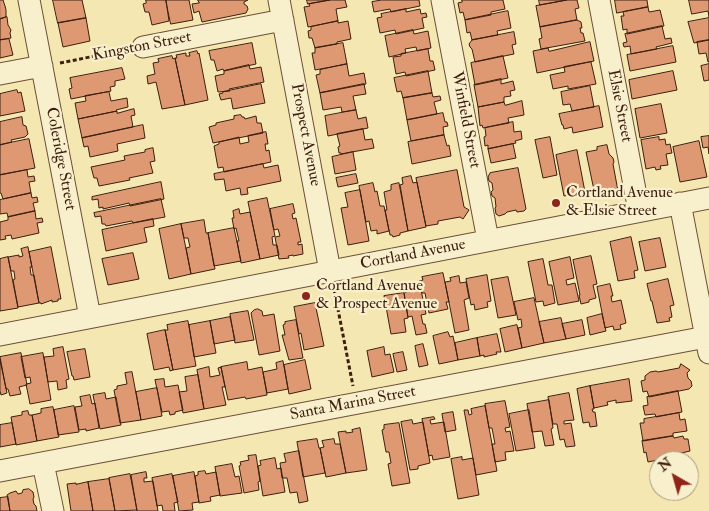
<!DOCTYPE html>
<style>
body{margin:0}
#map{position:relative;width:709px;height:511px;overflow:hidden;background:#f5e7b2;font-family:"IM FELL Double Pica",serif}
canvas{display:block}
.north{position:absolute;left:649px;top:451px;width:50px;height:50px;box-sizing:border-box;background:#f8efcd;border:1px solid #ad9b81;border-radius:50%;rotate:322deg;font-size:14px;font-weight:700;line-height:20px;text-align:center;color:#3d1e0f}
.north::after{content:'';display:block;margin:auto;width:18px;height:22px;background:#8f2418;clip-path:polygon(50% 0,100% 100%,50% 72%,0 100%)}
</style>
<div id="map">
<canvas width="709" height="511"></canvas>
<div class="north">N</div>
</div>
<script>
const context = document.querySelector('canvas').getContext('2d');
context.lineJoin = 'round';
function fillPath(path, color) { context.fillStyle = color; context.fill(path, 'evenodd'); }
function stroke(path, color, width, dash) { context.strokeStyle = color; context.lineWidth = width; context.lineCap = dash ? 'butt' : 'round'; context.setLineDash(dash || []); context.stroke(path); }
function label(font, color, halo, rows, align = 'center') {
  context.font = font + ' "IM FELL Double Pica",serif'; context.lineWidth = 4.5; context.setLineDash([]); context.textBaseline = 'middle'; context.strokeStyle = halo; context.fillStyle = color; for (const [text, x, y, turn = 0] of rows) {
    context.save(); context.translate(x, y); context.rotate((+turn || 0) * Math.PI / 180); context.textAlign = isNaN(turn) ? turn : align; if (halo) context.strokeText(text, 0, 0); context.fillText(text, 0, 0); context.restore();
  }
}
const building = new Path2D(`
 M0,0H3L5,6L6,10V17L0,19Z
 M53,0H82L86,18L58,23Z
 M146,0H166L169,21L152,25L149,12H145L143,4L146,3Z
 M166,0H189L193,20L171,24Z
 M198,0H248L244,2V4L247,6L248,9L246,13L202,22L199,11L194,13L192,4L199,3Z
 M307,0H330L308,4Z
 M330,0H345L347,7L336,9L338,21L308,27L304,7L310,6L309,4Z
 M382,0H419L420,6L391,12L390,9L374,12L372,2Z
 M462,0H503L505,9L491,12V15L465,20L463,12L460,13L458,3L462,2Z
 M539,0H567L540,5Z
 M567,0H577L579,8L575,9L577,20L540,27L536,6Z
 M615,0H647L648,7L617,13Z
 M689,0H709V17L708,11L692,14Z
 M648,7L649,12L660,10L664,26L627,34V29L623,30L621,16H624L623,12Z
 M406,9V12L420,9L421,14L426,13L427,17L422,18L424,28L396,34L395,30L380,33L377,18L382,17L381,14Z
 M508,11L511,28L497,31L498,35L472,40L470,32L467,33L465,20Z
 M7,17L8,25L11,30L10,33L11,38L0,40V19Z
 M86,18L90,41L63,47L58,23Z
 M709,18V40L694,43L688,22Z
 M577,20L581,22L582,28H580L581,33H583L585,41L541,49L539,39L542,38L540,27Z
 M338,21V23L348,21L351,39L337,42V44L315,48L312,38H309L308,31L311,30V27Z
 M662,26L665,39L671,38L672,43L656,47L657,49L631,54L630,46L624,47L623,43L627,42L625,34Z
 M413,30L414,34L428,31L431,48L417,51L416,47L405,49L406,53L389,57L385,36Z
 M514,32L516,44L512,45L514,54L475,62L472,49L470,47L469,44L472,40Z
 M9,39L13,55L0,58V40Z
 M709,40V62H708L706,53L699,54L697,42Z
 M590,42L594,61L537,73L533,51L548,48L549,51Z
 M252,43L256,64L224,71L223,69L217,71L214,60H211L209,51Z
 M343,43L347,64L315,70L312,53H315V48Z
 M673,46L676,62L630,71L627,55Z
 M428,49L430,61H433L435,70L406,76L405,72L396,74L393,57L401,56V54Z
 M197,51L198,54L199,53L208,100L185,105L175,58H177L176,55L186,53V56H190L189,53Z
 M172,56L173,59L175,58L185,105L162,109L156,82L148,84L147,76L155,74L153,63L159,62L158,59Z
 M503,56L508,78L475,85L471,63Z
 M591,62L596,84L568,89V86L553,89L550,75L565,72L564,67Z
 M347,64L349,76L364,73L366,84L320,93L316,75L320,74V70Z
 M709,64V80L704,81L701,66Z
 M249,65L250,69L261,67L264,82L229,89L230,91L218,92L215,76L224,74V71Z
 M122,68L125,79L115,81V86L110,87L111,91L71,99L69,89L72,88L70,78Z
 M428,71L432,93L403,98L401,91L397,92L394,78Z
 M673,71L677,90L632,99L629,80Z
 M501,79V84L513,81L515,90L510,91L511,96L504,97V102L478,107L474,85Z
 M261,84L265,103L233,109L231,98L221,100L219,94L223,93V92Z
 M364,84L366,94L353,96L356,110L342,112L341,107L323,110L320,93Z
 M590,86L594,107L572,111L570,104L563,105L561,92Z
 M17,90L18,93L21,92L25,111L0,116V94Z
 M109,92L111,101L127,98L128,107L116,110L117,111L78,119L75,103L86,101L85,96Z
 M432,93L433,97L440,96L441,100L434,102L437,114L407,120L403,98Z
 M522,101L524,115L508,118L509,123L483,128L482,125L480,126L478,107L504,102L505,105Z
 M661,104L667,133L640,138L635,109Z
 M599,106L603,127L573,133L572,127L564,129L563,125H562L559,114Z
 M134,109L135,115L131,116L133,127L82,138L78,119L117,111V113Z
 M356,110L358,119L366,117L368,128L328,136L325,116Z
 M443,113L445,122H447L448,126L443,127L444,135L411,141L407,120Z
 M241,115L242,117H244L245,119L256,116L257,123H261L263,133L213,143L209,127L216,125V123L234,119V116Z
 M22,117L23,125L26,126L28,134L25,137L11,140L12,142L0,145V122Z
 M513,122L514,132L521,131L522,139L515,141L516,143L488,149V145L485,146L484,137L486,136L485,128Z
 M143,125L145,138L117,144L118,151L90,157L88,146L84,147L82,138Z
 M363,129L365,140L372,139L374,148L341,154V153H339L338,147L340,146L337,134Z
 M266,132L268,144H265L266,151L269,150L271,162L224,172L223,167L218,168L214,146L219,144V142L239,137L240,144L249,142L248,136Z
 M444,135L447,146L449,145L451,156L412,164L408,142Z
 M709,136V154L708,147L703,148L701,137Z
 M550,137L557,175L543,178L535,140Z
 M659,137V140L665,139L666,145L670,144L672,153L666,154L668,165L660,166L661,169L656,170L655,167L646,169L641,140Z
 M29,139L35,168L0,175V145Z
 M699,141L707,177L680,182L673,147Z
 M513,144L516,158L491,163L488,149Z
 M607,145L609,154L613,158L614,162L613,164L618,191L614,192V194L608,195L606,193L603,194V196L597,198L595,195L586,152L597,150V147Z
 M153,148L155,161L150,162L153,173L129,178L130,180L99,186L97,178H94L91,167L125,160L124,156L145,152V150Z
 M577,150L585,192L564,196L556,155Z
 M353,152L356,170L335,174L332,157Z
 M263,164L264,168L278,165L281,181L247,188L248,194L241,195L240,188L226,191L224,179L215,180L214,174Z
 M518,168L526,209L524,211L517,212L516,210L507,212L505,214L499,216L496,214L495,208L496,207L495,198L492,196L491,192L493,190L492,183L489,181L488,177L490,173Z
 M27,170L28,177L34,176L35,181L29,182L31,193L3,199L1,193H0V175Z
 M457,170L464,207L469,210L463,219L460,217L438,221V224L426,226L416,178Z
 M356,174L358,183L338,187L336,178Z
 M411,176L413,183L417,182L426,227L408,231L400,185L403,184L402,178Z
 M161,182L164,199L130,206L129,203L103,209V207L99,208L98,199L92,200V197Z
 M373,183L375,192L377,191L380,206H384L389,231L377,234V230L371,231L369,221L366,222L359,186Z
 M399,183L408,231L400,233V235L393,237L392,235H390L385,210H387L384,192L391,190V185Z
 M360,190L369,241L348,245L341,208L348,207L345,193Z
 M31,193L32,198L37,197L38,202L33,203L35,211L8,217L7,213L0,214V200Z
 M267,198L275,236L272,237L273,245H277L279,255L260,259L248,202Z
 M161,199L165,217L133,223L132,221L106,226L105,224H102L101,216L95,217L94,213Z
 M293,204L295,213L292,214L293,219L296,218L301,242H298V245L302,244L303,254L293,256V255L288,256L289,258L279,259L275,237L280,236L278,229L274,230L270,209Z
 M239,209L240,214L250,212L260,259L241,263L237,241H239L236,228L234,229L232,218H234L233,211Z
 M35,211L36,219L42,218L43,222L37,223L39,233L12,239L11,235L5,236L6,239L0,240V222L8,220V217Z
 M153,219L154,226L144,228L147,242L106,251L102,230Z
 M204,220L206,233H208L215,269L191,274L186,248L190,247L188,238H184L181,224Z
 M181,224L191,274L169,279L159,229Z
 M234,228L241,261L214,266L208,233Z
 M631,237L638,270L634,271L635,278L618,281L610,242Z
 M660,238L666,267L645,271L639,242Z
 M28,247L32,267H30L31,275H34L39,303L18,307L13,280L15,279L14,271H11L8,257L19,255V257L23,256L21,249Z
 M51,247L61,299H58V301L52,302V300L41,304V303H39L29,252Z
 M133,253L139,279L108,285L102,259Z
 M591,256L597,284L593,285L596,298L589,300V302L581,304L579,295H580L573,260Z
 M8,257L18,308L0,311V259Z
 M570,257L574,278L566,280L567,285L575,283L579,301L558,305L549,262Z
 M543,259L548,285H552L555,303L544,306L543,301L536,302L528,262Z
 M443,273L449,302H446L448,309L429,313L425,293H422L419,281L423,280L422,277Z
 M487,275L491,301L487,302L488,307L475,310L474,304L471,305L466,279Z
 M459,276L460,283L466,282L469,298L464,300L469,330L455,333L445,282L451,281L450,278Z
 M508,277L516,315L498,318L491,280Z
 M668,279L674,305L670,306L672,317L669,318L670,321L657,323L652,301H651L647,284Z
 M610,284L613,296H611L612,302L621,300L626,323L620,325L621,329L614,330L613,326L605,328L597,287Z
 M420,285L426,314L421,315L423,324H425L427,333L416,335L412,316L408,317L404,293L409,291L408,287Z
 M404,293L408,318L404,319L406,332L391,334L384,296Z
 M534,298L544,343L522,348L518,328L522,327L521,319L518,320L514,302Z
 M315,303L324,346L304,350L301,333L299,334L294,307Z
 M258,309L262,311L263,316L274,314L280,351L259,355L251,313L254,310Z
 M248,311L254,340L235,343L230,314Z
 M602,314L606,331L590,335L587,318Z
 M230,317L235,340L214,344L210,321Z
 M561,318L566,339L544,343L539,322Z
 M296,320L303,358L289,360L282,335H285L283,325L285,324V322Z
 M582,320L585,335L566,339L562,324Z
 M188,321L196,366L173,370L165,330H168L167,325Z
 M210,321L216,353L194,357L189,325Z
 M517,325L522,348L505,352L500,329Z
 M165,330L173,370L170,371L169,367L154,370L147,334Z
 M448,332L450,337L453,336L458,360L439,364L433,336Z
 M497,334L501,352H496L497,354L484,357V355L480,356L477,338Z
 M477,338L480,356L458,360L455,343Z
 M423,344L428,365L419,367L415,346Z
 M63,347L69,379L66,380L67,388L58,390L57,381L48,382L44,357L54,356L53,349Z
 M384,347L385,355L390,354L394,372L372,377L367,351Z
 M85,349L90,377L74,380L73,376H72L67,352Z
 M403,352L407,370L397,372L393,354Z
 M21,353L27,385L19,387L21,394L10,396L8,389H6L0,357Z
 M43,353L51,400L30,404L26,384L31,383L30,377L25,378L21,357Z
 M0,360L7,393L1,395L0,391Z
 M305,360L311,389L289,394L284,365Z
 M283,361L288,389L267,393L263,372L277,369L276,363Z
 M247,362L248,370L262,367L267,395L246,399L245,397L228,400L221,367Z
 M681,364L690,370L687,373L688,378L691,381L692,386L689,389L649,397L647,391L643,392L641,381L645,380V376L650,372L656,371L658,372L679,368Z
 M209,367L210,377L220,375L218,368L221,367L225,387H222L226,405L204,409L197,370Z
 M132,372L141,420L120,423L114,390L117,389V386L127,384L125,373Z
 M198,375L204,409L183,413L179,392L187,391L185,377Z
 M164,379L165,387L178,385L183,410L175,412V414L170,415L169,411L162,412L155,380Z
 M629,379L632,401L616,403V400L607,402L608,405L594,408L590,386Z
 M590,386L594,409H592L593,412H595L597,426L590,427L589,422L583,423L577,389Z
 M157,388L162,416L141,420L136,392Z
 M678,391L682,412L656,417L655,414L645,415L643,406L648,405L647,397Z
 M105,393L106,399L116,397L121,425L100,429L93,395Z
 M569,393L574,420L564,421V424L571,423L575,446L566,447L564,439L560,440L557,424H553L548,397Z
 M90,395L92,404L95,403L99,428L86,431V429L79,430L75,407L82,406L80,397Z
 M549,400L553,428L551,429L554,445L545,446L542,431L532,432L527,404Z
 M505,401L510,427L505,428L506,432L510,431L514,451L505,452L506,460L495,462L492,444H495L492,428H489L485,404Z
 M74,406L79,432L58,435L54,410Z
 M485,406L497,471L476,475L464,410H468L469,415L472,414L471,409Z
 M53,407L59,437L37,441L32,415L41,413V409Z
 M529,410L535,448L516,451L509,414Z
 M28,411L29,415H32L37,441L16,445L11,417L22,415V412Z
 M453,412L456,430L445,432L442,414Z
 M679,413L680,420L685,419L687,431L673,433V436L643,441L640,423H644V419Z
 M434,417L435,419L430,420L431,424L444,422L450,457L433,460L432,455L429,456L422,419Z
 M412,420L413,424L423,422L430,463L418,466V469L410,470L401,422Z
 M12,423L16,444L0,447V425Z
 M399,423L410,483L392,486L388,464L391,463L389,452H386L382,430L384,429V425Z
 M360,428L367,470L346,473L338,432L346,431V433L353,432L352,430Z
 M673,436L674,438L683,436L684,439H688L690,451L677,454V456L648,462L646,452L644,453L642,441Z
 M317,439L319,448H320L325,473L303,477L297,442Z
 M334,439L335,444H340L346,473L326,477L320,448L324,447L322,441Z
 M299,451L308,501L299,503L297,492L290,493L287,478H282L280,463L286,462L284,454Z
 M256,455L260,481L258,482L259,490L244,493L239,466L241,465L240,462L249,460L248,456Z
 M462,457V460L473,458L479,495L458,499L451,459Z
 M275,458L277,469L281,468L285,492L263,496L258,466L261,465L260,461Z
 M232,464L235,477L239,476L242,493L220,496L215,467Z
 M205,471L206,474L216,472L220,495L210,497L211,501L199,503L195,476L198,475V472Z
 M146,472L147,478H144V482L153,481L158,511H137L131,475Z
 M194,472L199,502L192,503L193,510L179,511L173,476Z
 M130,474L137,510L115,511L109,478Z
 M172,474L178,502L174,503L175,511H163L162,505L157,506L152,478Z
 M109,479L115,511H93L88,482Z
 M88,482L93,511H71L67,484L76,483V484Z
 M29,489L33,492L34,497L33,499L34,504L36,506L37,511H10L7,495L10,493L16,491L18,494L22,493L23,490Z
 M8,497L10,511H0V498Z`);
fillPath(building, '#de9973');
stroke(building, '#3d1e0f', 1);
const minor = new Path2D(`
 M29,0L90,317
 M279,0L330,271
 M442,0L488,240
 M599,0L639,211
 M143,47L283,20
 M0,74L42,66
 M680,203L709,353
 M0,335L709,198
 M43,463L53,511
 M0,471L706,337`);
stroke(minor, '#6b5038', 23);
stroke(new Path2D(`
 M60,63L125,50
 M334,289L353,386`), '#3d1e0f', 3, [4, 2.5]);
stroke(minor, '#f8efcd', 21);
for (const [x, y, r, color] of [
 [556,203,5,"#8f2418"],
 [306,296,5,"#8f2418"]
]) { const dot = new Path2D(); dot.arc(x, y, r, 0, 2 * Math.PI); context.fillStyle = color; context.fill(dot); stroke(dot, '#f8efcd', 2); }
label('16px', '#3d1e0f', '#f8efcd', [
 ["Kingston Street",142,47,-11],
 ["Elsie Street",619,106,79],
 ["Winfield Street",465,120,79],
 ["Prospect Avenue",305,135,79],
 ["Coleridge Street",60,159,79],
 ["Cortland Avenue",413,255,-11],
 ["Santa Marina Street",353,404,-11]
]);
label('16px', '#3d1e0f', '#f8efcd', [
 ["Cortland Avenue",566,194],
 ["& Elsie Street",566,212],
 ["Cortland Avenue",316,287],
 ["& Prospect Avenue",316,305]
], 'left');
</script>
